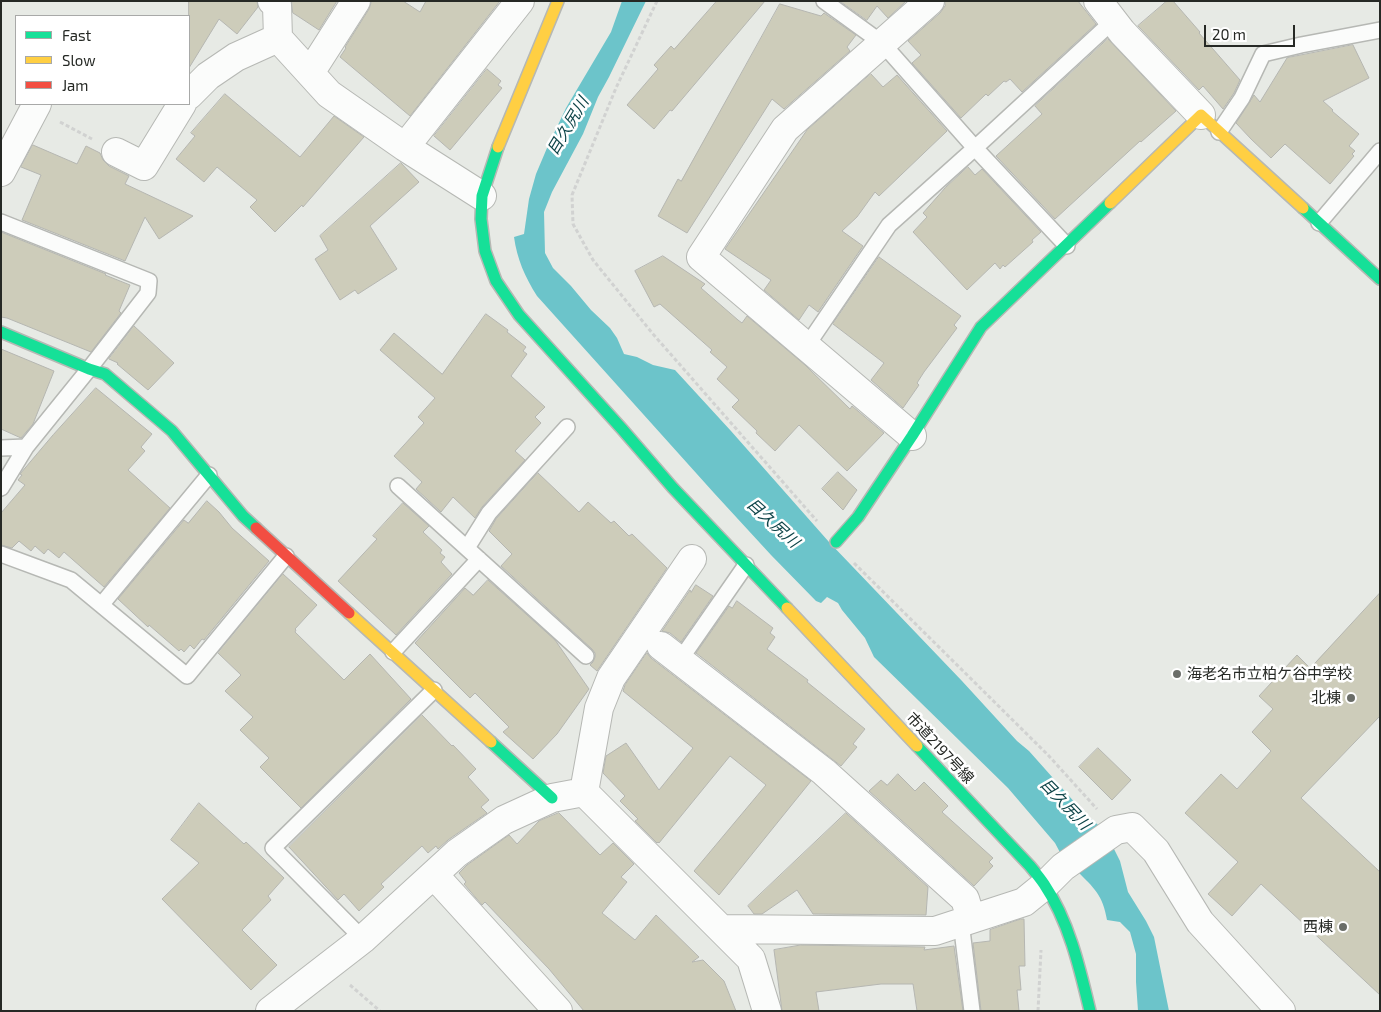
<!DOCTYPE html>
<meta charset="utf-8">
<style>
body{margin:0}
#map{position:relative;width:1381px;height:1012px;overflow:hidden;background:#e7eae5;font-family:"Exo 2",sans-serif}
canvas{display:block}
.frame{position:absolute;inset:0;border:2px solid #262925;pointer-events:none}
.legend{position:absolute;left:15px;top:15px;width:175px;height:90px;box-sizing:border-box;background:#fff;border:1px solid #a8a9a8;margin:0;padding:6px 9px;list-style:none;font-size:15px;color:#262925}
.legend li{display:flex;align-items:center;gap:10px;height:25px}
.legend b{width:25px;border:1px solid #a8a9a8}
.scale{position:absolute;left:1204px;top:25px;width:91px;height:22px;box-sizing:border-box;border:2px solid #262925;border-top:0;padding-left:6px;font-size:15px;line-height:18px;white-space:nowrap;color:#262925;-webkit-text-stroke:4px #fff;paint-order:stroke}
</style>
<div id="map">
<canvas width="1381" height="1012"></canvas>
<div class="frame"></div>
<ul class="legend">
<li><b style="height:6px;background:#16e098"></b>Fast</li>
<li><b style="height:6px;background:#ffcf43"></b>Slow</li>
<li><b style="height:6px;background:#f24e42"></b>Jam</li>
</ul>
<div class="scale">20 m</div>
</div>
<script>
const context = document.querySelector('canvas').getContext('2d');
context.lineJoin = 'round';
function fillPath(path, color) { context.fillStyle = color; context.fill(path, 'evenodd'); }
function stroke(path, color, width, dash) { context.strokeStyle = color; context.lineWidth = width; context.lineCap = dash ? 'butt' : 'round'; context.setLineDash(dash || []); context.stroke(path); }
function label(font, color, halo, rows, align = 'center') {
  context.font = font + ' "Exo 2","Noto Sans JP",sans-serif'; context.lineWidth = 5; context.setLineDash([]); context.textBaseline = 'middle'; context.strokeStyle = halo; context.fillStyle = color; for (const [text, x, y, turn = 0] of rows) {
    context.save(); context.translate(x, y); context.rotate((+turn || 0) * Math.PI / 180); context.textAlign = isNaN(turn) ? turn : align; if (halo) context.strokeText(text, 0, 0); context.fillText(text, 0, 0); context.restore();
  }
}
fillPath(new Path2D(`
 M622,1H646L609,77L598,97L583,134L552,192L544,212L545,253L553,268L571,286L591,310L610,328L617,338L624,354L637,357L653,365L675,370L731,431L829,542L962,681L1017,741L1029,751L1085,814L1103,829L1063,858L1055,843L1008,788L874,657L865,638L842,610L838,603L827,597L821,603L816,601L771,555L714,493L537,296C525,277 517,259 514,237L524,234L529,199L536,174L547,148L566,108L611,32Z
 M1112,845L1120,861L1128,892L1146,921L1154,937L1169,1011H1138L1136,982V954L1130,932L1120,922L1107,920C1103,895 1094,888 1077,871Z`), '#6cc4ca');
const building = new Path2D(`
 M189,1H257L258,7L237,34L219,19L189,68Z
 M292,1H337L319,30L293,13Z
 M372,1H403L420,12L426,1H500L410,116L340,57L346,48L345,47L369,9Z
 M717,1H765L672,111L670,110L654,129L627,105L658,69L654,65L671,46L674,49Z
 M840,1H906L888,18L877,6L867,20Z
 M945,1H1078L1096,24L1022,92L1010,79L1006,82L1004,81L988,96L986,94L961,118L912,63L921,55L908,41L940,13L945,6Z
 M1167,1H1173L1200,32L1199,33L1240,80L1234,93L1223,109L1203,86L1199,90L1138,26Z
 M780,4L821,16L824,13L856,35L847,47L850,51L784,109L772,99L687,233L658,216L678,179L681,181Z
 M1108,39L1176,111L1141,142L1140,141L1055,219L996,156L1042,114L1035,106Z
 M1353,45L1369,78L1323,101L1333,110L1332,111L1359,134L1349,146L1355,151L1352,154L1354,156L1330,184L1285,144L1271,158L1251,139L1236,123L1254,95L1260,102L1287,58Z
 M487,69L501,81L498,85L502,88L450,150L434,136Z
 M871,74L883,87L897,75L947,131L879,196L875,192L857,217L842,231L863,246L818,312L809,305L799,320L764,290L771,280L725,249L807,130Z
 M225,94L300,157L334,116L364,137L303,207L302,205L275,232L250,207L257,200L217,167L204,182L176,159L195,136L191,133Z
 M33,145L77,164L86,146L100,153L103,160L109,166L129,176L125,184L193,216L159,239L145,217L125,261L22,220L41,175L21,167Z
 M401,163L419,182L370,226L397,269L358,294L355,290L340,300L315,259L328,250L320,236Z
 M968,167L975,175L982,169L1041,232L1032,240L1033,242L1005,267L1003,265L1000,269L995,263L967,290L913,232L927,217L923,213L945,188Z
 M1,232L106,274L105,275L130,285L119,311L121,313L91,352L7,318L1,317Z
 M663,256L705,284L701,288L738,320L742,323L747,316L805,365L850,409L852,406L884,433L847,471L799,425L775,451L756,433L757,431L732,407L739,400L717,379L727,367L710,352L712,350L660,304L654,307L635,271Z
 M879,257L961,316L954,325L957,328L924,372L917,383L919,385L903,408L871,380L884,363L833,324Z
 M486,314L508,330L507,332L526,347L523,351L527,354L511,376L545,407L535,417L541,423L515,451L525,460L482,507L475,518L453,497L441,512L416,489L422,482L394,456L424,423L418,417L435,398L380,350L394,333L442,374Z
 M134,326L174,363L148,390L117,364L118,363L109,359Z
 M1,349L54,371L33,424L21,438L1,429Z
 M96,388L152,434L141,447L145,451L128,470L170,508L104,587L64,552L59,558L48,549L44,554L35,546L31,551L19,541L12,548L1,545V513L25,485L18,480L22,475L20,474L53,435Z
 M838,472L857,490L843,510L822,489Z
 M538,473L579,512L588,502L611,523L614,521L629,536L632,534L667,568L597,671L590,665L593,662L595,657V653L592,649L501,566L512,554L489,531L496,519Z
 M207,501L219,512L232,528L269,561L204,640L202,639L194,649L190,645L184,652L181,649L179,651L149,625L148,627L118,599L184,520L188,523Z
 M403,503L429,526L423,532L442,550L440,553L445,557L441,562L452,574L396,635L338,581L377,539L373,536Z
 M283,574L317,605L295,629L296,630L295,632L344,680L370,654L411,699L301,808L260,767L269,758L240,730L253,717L225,691L241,675L218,653Z
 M488,580L555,640L589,689L557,734L533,759L503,732L509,727L475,693L470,698L415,643L465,588L473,595Z
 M696,585L713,596L681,642L670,633L662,631L690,590L691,592Z
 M1380,593V716L1301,798L1380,872V995L1261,884L1232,916L1208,894L1238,862L1185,813L1221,774L1237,789L1271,751L1252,732L1273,709L1259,696L1297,655L1310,668Z
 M737,601L773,628L770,633L775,637L767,649L808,680L807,682L865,729L853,744L857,747L841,766L696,653L729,606L732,608Z
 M647,653L651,658L811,781L719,895L694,871L766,785L730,756L659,843L658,842L657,843L635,821L638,819L620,801L625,796L603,773L606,756L626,743L659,790L693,748L623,691L625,685Z
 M422,715L452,746L453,745L476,769L468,777L489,800L481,807L487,813L448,840L438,849L436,846L428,853L422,846L381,884L384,887L359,911L344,894L338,900L289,847Z
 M1098,748L1131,780L1112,800L1079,767Z
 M898,774L915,791L924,782L948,806L942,812L993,858L989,862L993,866L974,886L869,791L881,780L887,785Z
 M199,803L244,844L246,842L284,878L268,896L271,900L242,930L277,965L251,990L162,899L199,863L171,840Z
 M559,813L600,855L613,843L634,864L621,877L627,882L602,913L635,940L656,915L699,957L692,962L703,960L724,981L736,1011H584L549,969L485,902L482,905L464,884L466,882L459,873L467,865L509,835L517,844L539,821Z
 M846,813L928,887L926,915L813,914L797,890L762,914H754L748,906Z
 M1021,919H1024L1025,966H1019L1021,990H1017L1019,1011H981L973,943L990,941V930Z
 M801,945L925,947L924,950L954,946L963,1011H917L913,984H881L816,992L819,1011H782L774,950Z`);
fillPath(building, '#cdccba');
stroke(building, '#b5b6b1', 1);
const lane = new Path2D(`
 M824,1L882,43L975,148L1067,246
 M1219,132L1242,98L1263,54L1301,45L1380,30
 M1,222L149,281L148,293L89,369L26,447L1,488
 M1319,223L1380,151
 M806,347L889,225L975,148L1113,21
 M1,448L26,447
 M398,486L586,656
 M467,548L489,513L567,427
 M1,554L71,580L187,676L286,556
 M102,604L209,475
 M393,652L479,559
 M680,660L746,565
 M961,922L972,1011
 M363,939L273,848L434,690`);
const street = new Path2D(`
 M272,1L277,5L278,38L329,94L405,147L482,196
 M1098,1L1122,32L1201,115
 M310,73L356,1
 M189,95L208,76L236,57L278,38
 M405,147L520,1
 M116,152L144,166L182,104
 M1,172L37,104
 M912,436L701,257L785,129L930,1
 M661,646L824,772L965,899L971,919
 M584,792L751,959L767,1011
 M584,792L599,708L611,678L692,559
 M434,875L558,1011
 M722,929L935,931L1024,902L1045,885L1063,867L1116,830L1132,827L1156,851L1200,922L1281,1011
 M270,1011L363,939L457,853L504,820L552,798L584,792`);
const fast = new Path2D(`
 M498,147L482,196L481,219L485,251L496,281L519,315L622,429L673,488L787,608
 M1303,208L1380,279
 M1,332L89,369L105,374L172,431L243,516L256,528
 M836,542L858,517L912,436L981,327L1110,203
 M491,742L552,798
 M917,746L1030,866C1035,872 1040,878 1044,884C1069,921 1080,969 1090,1011`);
const slow = new Path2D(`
 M498,147L558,1
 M1110,203L1201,115L1303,208
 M787,608L917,746
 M349,613L491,742`);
const jam = new Path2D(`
 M256,528L349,613`);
stroke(lane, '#b6b8b4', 18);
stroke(street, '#b6b8b4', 30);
stroke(fast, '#b6b8b4', 14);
stroke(slow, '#b6b8b4', 14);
stroke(jam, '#b6b8b4', 14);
stroke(new Path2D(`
 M657,1L616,88L572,195L573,224L593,260L653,334L817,521
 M60,122L92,139
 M854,563L1048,755L1097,809
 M350,985L380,1011
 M1038,1011L1041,950`), '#d1d2d1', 3, [4, 2.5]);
stroke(lane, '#fbfcfb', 15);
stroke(street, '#fbfcfb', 28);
stroke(fast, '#16e098', 11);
stroke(slow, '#ffcf43', 11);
stroke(jam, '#f24e42', 11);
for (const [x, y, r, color] of [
 [1177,674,5,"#6a6d68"],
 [1351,698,5,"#6a6d68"],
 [1343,927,5,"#6a6d68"]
]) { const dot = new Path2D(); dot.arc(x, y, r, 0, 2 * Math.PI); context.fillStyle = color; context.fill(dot); stroke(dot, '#fff', 2); }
label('15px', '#262925', '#fff', [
 ["海老名市立柏ケ谷中学校",1187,674,"left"],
 ["北棟",1341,698],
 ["西棟",1333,927]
], 'right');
label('15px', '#262925', '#fff', [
 ["市道2197号線",940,748,47]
]);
label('italic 16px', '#0f4549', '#fff', [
 ["目久尻川",568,126,-59],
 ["目久尻川",773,523,42],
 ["目久尻川",1065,804,46]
]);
</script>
